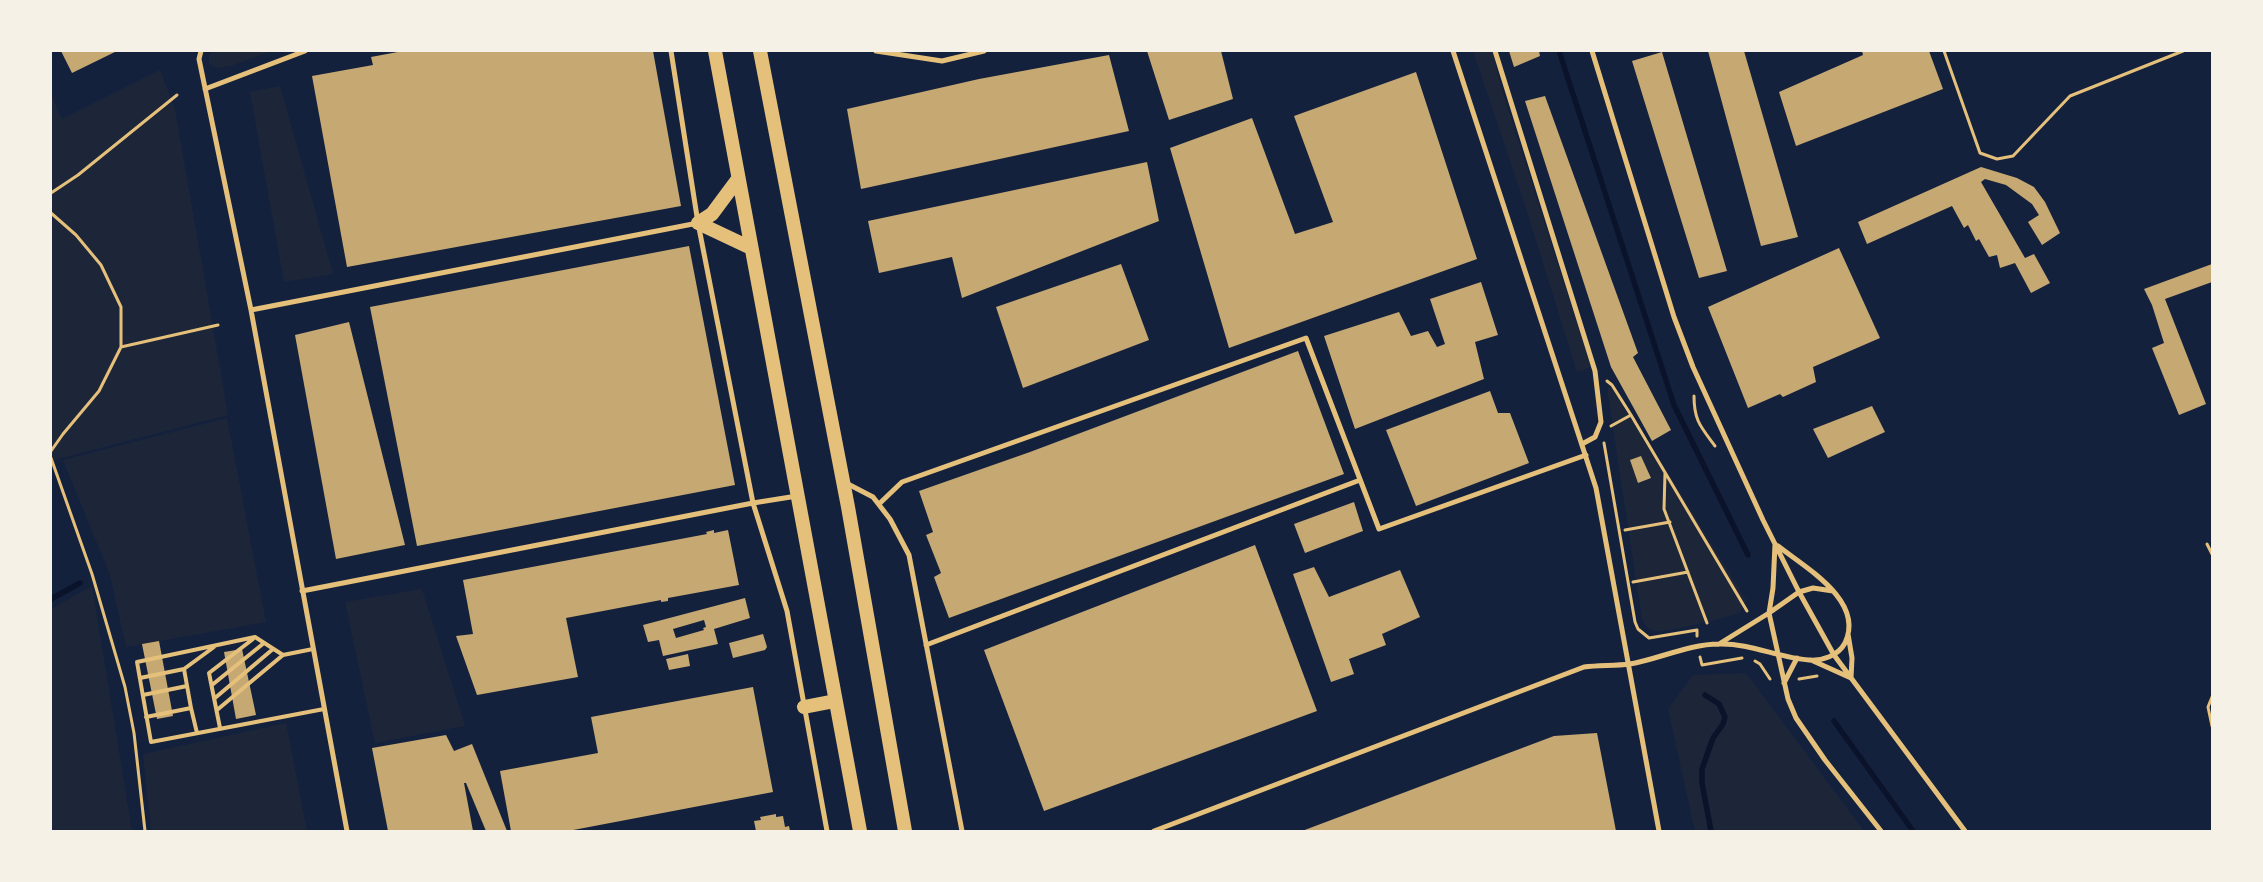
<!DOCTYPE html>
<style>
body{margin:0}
#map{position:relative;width:2263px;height:882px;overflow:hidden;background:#14213d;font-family:"Times New Roman",serif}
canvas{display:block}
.frame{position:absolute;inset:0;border:52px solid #f6f1e7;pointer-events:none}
</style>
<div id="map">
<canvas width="2263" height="882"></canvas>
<div class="frame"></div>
</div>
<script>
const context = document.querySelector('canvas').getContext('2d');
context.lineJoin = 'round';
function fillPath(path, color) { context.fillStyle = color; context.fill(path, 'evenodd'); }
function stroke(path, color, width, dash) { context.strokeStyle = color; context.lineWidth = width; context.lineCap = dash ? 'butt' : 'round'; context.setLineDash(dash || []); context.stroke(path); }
fillPath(new Path2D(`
 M214,51H271L231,66L216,68L209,64V55Z
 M1473,51H1492L1503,93L1591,367L1577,372L1524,202Z
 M160,70L175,109L228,415L54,460L51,454V94L62,119Z
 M280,86L333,274L284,282L250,92Z
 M1615,386L1746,600L1740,613C1728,617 1665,633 1656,631C1648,630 1645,625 1642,619L1607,388Z
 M227,418L266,622L126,647L110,575L63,460Z
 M92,586L132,831H51V609Z
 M422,589L465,726L375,743L345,602Z
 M1746,673L1864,831H1695L1668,709L1693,675Z
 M286,723L307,831H151L143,754Z`), '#1d2539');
stroke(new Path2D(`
 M1559,51L1674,405L1748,555
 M51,599L80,583
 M1705,695L1719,704L1725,717L1723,724L1713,738L1702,769V783L1711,831
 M1834,721L1913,831`), '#0b132b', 5.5);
fillPath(new Path2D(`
 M61,51H117L72,73Z
 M403,51H653L681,206L347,267L312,76L373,65L371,57Z
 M1147,51H1221L1233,99L1169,120Z
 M1509,51H1539L1540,56L1514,67Z
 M1708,51H1744L1798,237L1761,246Z
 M1862,51H1929L1943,89L1796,146L1779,92L1863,55Z
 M1662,52L1727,271L1699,278L1632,61Z
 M1109,55L1129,131L861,189L847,109L979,79Z
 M1416,72L1477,259L1229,348L1170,148L1252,118L1295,234L1333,222L1294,116Z
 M1545,96L1638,353L1633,357L1671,430L1652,441L1611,367L1525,101Z
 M1147,162L1159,221L962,298L952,257L879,273L868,221Z
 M1981,167L2017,178L2034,187L2045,202L2060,233L2042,245L2028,222L2039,215L2032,204L2006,185L1985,179L1981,182L2025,258L2034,254L2050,283L2031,293L2015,263L2000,268L1997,255L1989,257L1979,239L1976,241L1968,225L1964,228L1952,206L1867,244L1858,222Z
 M689,246L735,485L417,546L370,307Z
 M1839,248L1880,338L1813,367L1816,382L1783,397L1780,394L1748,408L1708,307Z
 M1121,264L1149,340L1023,388L996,307Z
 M2212,264V282L2165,299L2206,404L2179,415L2152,348L2164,343L2152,305L2144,289Z
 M1481,282L1498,335L1475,342L1484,379L1355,429L1324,336L1399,312L1411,336L1428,331L1437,347L1445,344L1430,299Z
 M349,322L405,545L336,559L295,335Z
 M1298,351L1344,474L949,618L934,577L941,573L926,535L933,532L919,491L1030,452Z
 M1490,391L1498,413H1510L1529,463L1416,506L1386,430Z
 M1872,406L1885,432L1828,458L1813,429Z
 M1641,456L1651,478L1638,483L1630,460Z
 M1354,502L1363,531L1305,553L1294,524Z
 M714,530V533L728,530L739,585L668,598V601L661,602V600L566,618L578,677L477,695L456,636L473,634L463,580L707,534L706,532Z
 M1255,545L1317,711L1044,811L984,650Z
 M1314,567L1329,597L1400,570L1420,617L1382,634L1386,645L1349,659L1354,674L1331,682L1293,574Z
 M745,598L750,618L714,629L718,644L663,656L659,640L648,642L643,625ZM704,620L706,627L703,628L704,630L676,638L673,629Z
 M763,634L767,647L765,650L733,658L729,643Z
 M159,641L173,716L157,719L142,644Z
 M242,649L256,715L236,719L224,652Z
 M688,654L690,666L669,670L666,659Z
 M753,687L773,792L568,831H511L500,771L598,753L591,717Z
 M1597,733L1616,831H1302L1554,736Z
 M446,735L454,751L472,744L507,831H486L466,783H464L473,831H388L372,748Z
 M776,814V817L783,816L785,827L789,826L790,831H756L754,821L761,820L760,817Z`), '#c6a872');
stroke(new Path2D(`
 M1944,51L1980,153L1997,159L2013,156L2070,96L2183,51
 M51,193L78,175L177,95
 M51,213L76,235L101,265L121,307V347L99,391L63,434L51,451
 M121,347L218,325
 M1607,381L1612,385L1631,415L1747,611
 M1694,396C1694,421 1701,427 1715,446
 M1611,426L1631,415
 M1604,443L1635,622L1638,629L1649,638L1697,630V636
 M51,458L92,574L125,687L134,733L145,831
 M1665,473L1664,509L1707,623
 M1625,530L1670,522
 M2207,544L2212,554
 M1633,582L1688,572
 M1700,657L1702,665L1742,658
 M1755,661L1760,664L1770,679
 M1799,679L1817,676
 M2212,697L2208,707L2212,726`), '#e5c07b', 3);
stroke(new Path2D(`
 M313,649L283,655L255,637L137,662L151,742L324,709
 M140,678L184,669
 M212,685L264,643
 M143,695L187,686
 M215,698L273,649
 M191,708L197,733
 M217,710L283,655
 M146,717L191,708L184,669L214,647
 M220,728L209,673L253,639`), '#e5c07b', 4);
stroke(new Path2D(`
 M201,51L199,59L251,310L347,831
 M671,51L698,223L753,503L787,611L827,831
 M876,51L942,61L984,51
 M1453,51L1596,488L1659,831
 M1495,51L1595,371L1601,422L1595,437L1582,444
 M1592,51L1674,317L1693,367L1763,520L1799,592L1834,655L1965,831
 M205,89L305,51
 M251,310L698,223
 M846,483L873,497L890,519L909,555L962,831
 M879,504L902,482L1306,338L1379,529L1586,455
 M1775,544L1773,588L1769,613L1788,699L1796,718L1825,760L1881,831
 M302,591L753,503L797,496
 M1719,644L1769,613L1799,592L1813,588L1833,591
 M926,645L1360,480
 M1811,660L1851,678L1852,658L1848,634
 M1784,683L1797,658
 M1154,831L1584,667C1599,665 1614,666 1630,664C1659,659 1689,644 1719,644C1750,643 1779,658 1809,660C1822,661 1838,656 1845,643C1865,601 1806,568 1778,546`), '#e5c07b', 5);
stroke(new Path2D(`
 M715,51L860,831
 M760,51L848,507L905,831
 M698,223L712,214L738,179
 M698,223L751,248
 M804,707L835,701`), '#e5c07b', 14);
</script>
